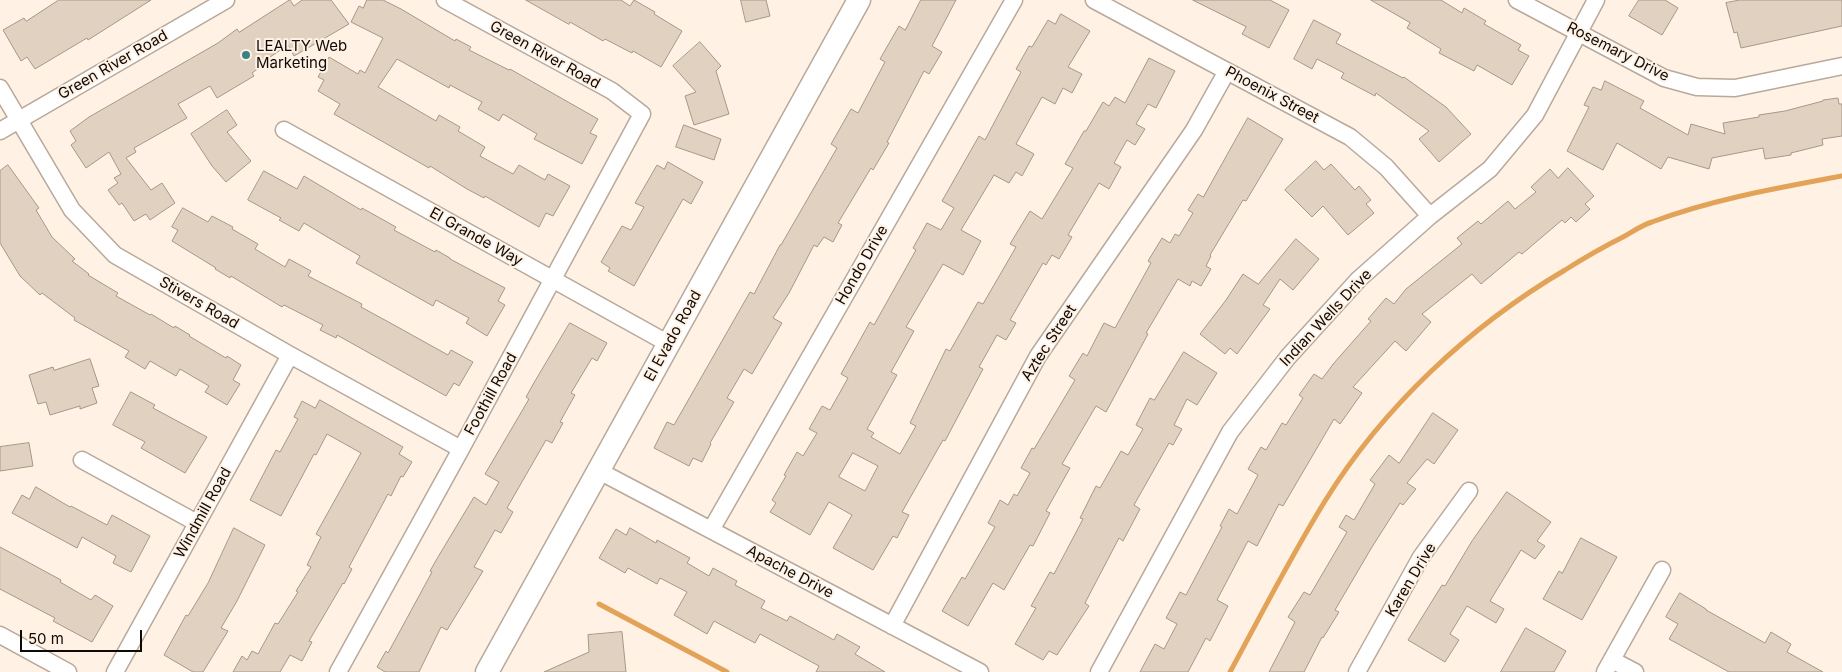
<!DOCTYPE html>
<style>
body{margin:0}
#map{position:relative;width:1842px;height:672px;overflow:hidden;background:#fff2e5;font-family:Inter,sans-serif}
canvas{display:block}
.scale{position:absolute;left:20px;top:630px;width:122px;height:22px;box-sizing:border-box;border:2px solid #0f0a06;border-top:0;padding-left:6px;font-size:15px;line-height:18px;white-space:nowrap;color:#0f0a06;-webkit-text-stroke:4px #fff2e5;paint-order:stroke}
</style>
<div id="map">
<canvas width="1842" height="672"></canvas>
<div class="scale">50 m</div>
</div>
<script>
const context = document.querySelector('canvas').getContext('2d');
context.lineJoin = 'round';
function stroke(path, color, width, dash) { context.strokeStyle = color; context.lineWidth = width; context.lineCap = dash ? 'butt' : 'round'; context.setLineDash(dash || []); context.stroke(path); }
function fillPath(path, color) { context.fillStyle = color; context.fill(path, 'evenodd'); }
function label(font, color, halo, rows, align = 'center') {
  context.font = font + ' Inter,sans-serif'; context.lineWidth = 4; context.setLineDash([]); context.textBaseline = 'middle'; context.strokeStyle = halo; context.fillStyle = color; for (const [text, x, y, turn = 0] of rows) {
    context.save(); context.translate(x, y); context.rotate((+turn || 0) * Math.PI / 180); context.textAlign = isNaN(turn) ? turn : align; if (halo) context.strokeText(text, 0, 0); context.fillText(text, 0, 0); context.restore();
  }
}
stroke(new Path2D(`
 M599,604L727,672
 M1230,672C1261,615 1291,556 1325,501C1383,407 1470,326 1565,270C1584,258 1603,247 1623,237C1632,232 1642,225 1652,222C1713,199 1778,188 1842,176`), '#e2a358', 5);
const building = new Path2D(`
 M59,0H151L88,40L87,38L35,69L27,57L21,61L3,30L24,18L26,21Z
 M290,0L294,6L302,0H331L349,24L294,56L288,45L261,63L263,65L252,73L254,76L217,98L210,86L178,104L187,118L134,148L136,152L126,158L151,190L162,183L175,203L150,220L146,214L134,221L122,203L119,205L108,190L118,183L114,178L121,174L109,152L86,168L71,145L76,141L70,131L89,117L218,43L237,29L239,32Z
 M367,0H383L401,9L455,41L456,39L471,47L469,50L509,70L510,69L598,119L590,133L597,136L582,164L534,139L537,134L503,114L499,121L478,109L482,102L450,85L449,88L397,59L378,87L436,121L439,115L460,127L458,131L485,147L480,156L513,174L519,165L545,180L548,174L570,186L553,216L546,213L539,227L485,196L484,198L467,189L430,166L429,168L334,114L340,104L318,91L324,80L318,77L329,57L358,74L360,70L365,73L383,38L351,22L359,6L363,8Z
 M526,0H621L630,6L634,0L655,12L654,14L682,31L661,67L633,51L632,53L605,39L603,41L570,22L569,24Z
 M741,0H766L770,16L746,22Z
 M921,0H956L932,46L942,52L929,74L924,71L887,142L889,143L873,170L871,168L838,223L842,225L833,242L824,237L817,247L814,245L789,293L773,318L782,323L752,374L744,369L727,398L734,402L710,443L711,444L702,462L693,458L689,466L654,448L667,422L674,425L750,292L754,294L780,245H781L837,148L831,144L851,109L858,113L885,62L880,59L899,26L905,30Z
 M1193,0H1270L1289,10L1269,48L1242,34L1246,27Z
 M1371,0H1441L1462,13L1464,8L1486,21L1484,24L1521,45L1518,50L1529,56L1512,85L1477,65L1474,71L1439,53L1441,49L1407,28L1410,23Z
 M1639,0H1665L1678,8L1662,35L1629,16Z
 M1740,0H1842V26L1741,48L1737,32L1734,33L1726,3Z
 M1061,14L1090,31L1068,67L1082,74L1072,93L1063,88L1055,104L1042,97L1016,144L1034,154L1022,176L1016,172L1009,183L994,175L961,230L981,241L963,275L943,264L906,327L914,331L891,372L897,375L867,429L874,433L871,437L900,454L916,426L910,423L946,349L950,351L978,302L983,304L1016,247L1010,244L1030,211L1042,219L1073,168L1065,164L1084,131H1086L1103,102L1109,106L1115,97L1125,103L1149,58L1175,71L1156,108L1148,104L1136,124L1145,129L1135,145L1127,140L1114,163L1121,167L1109,189L1099,183L1068,235L1072,237L1059,259L1052,255L1046,265L1043,263L1010,320L1016,323L1006,340L997,335L979,367L983,369L945,441L943,440L902,512L909,515L897,538L893,536L873,570L833,548L852,515L829,502L810,535L770,512L776,503L772,500L786,476L784,475L797,452L803,456L817,433L809,429L822,406L830,410L848,378L841,374L870,322L874,325L916,250L913,248L927,223L941,230L954,208L942,201L979,136L985,140L1021,72L1016,69L1029,46L1032,47L1048,20L1055,24ZM853,453L878,466L865,491L839,477Z
 M1314,20L1341,34L1336,43L1403,78L1404,77L1446,107L1471,134L1439,162L1419,139L1429,131L1376,93L1375,96L1341,78L1344,73L1317,59L1312,69L1294,59Z
 M700,42L721,66L716,71L729,114L694,125L685,96L696,92L673,66Z
 M1605,81L1644,101L1640,108L1688,135L1691,124L1725,134L1723,123L1759,117V115L1785,111L1823,101V100L1838,98L1839,104H1842V136L1822,139L1823,145L1791,153V155L1765,159L1763,148L1712,158L1709,169L1668,157L1661,169L1617,143L1603,170L1567,151L1589,107L1584,105L1593,87L1601,90Z
 M227,110L237,125L227,132L251,161L226,182L212,166L191,134Z
 M1248,118L1283,139L1246,201L1243,200L1210,255L1211,256L1206,266L1211,269L1201,286L1192,281L1190,286L1178,279L1146,333L1148,334L1106,412L1096,406L1062,464L1070,468L1046,511L1050,513L1033,546L1030,545L1004,590L993,583L968,626L942,611L962,577L965,579L995,527L988,523L1000,500L1008,505L1014,494L1017,496L1030,473L1021,468L1032,448L1034,449L1075,380L1069,376L1083,353L1087,356L1104,323L1115,328L1151,263L1148,261L1162,238L1170,243L1175,234L1179,236L1193,213L1188,210L1198,194L1203,197Z
 M684,125L721,139L714,160L676,147Z
 M1316,161L1324,170L1331,164L1355,190L1359,186L1371,200L1366,204L1374,213L1348,235L1323,206L1312,217L1285,190Z
 M668,162L703,182L691,204L683,199L634,286L608,271L610,268L601,262L622,226L631,230L644,207L635,203L657,165L664,169Z
 M8,165L39,208L36,210L52,237L75,259L72,261L89,274L88,275L118,293L116,296L150,315L151,314L174,328L175,326L190,335L189,336L226,358L227,356L241,365L233,380L240,384L227,405L205,392L209,386L180,369L176,376L150,361L145,369L125,357L129,351L74,320L75,318L42,293L40,295L20,276L0,243V171Z
 M1568,168L1594,196L1585,204L1590,209L1576,222L1571,217L1565,223L1562,220L1522,254L1519,252L1481,284L1472,274L1422,314L1431,322L1406,351L1395,341L1353,387L1362,393L1340,424L1334,419L1283,506L1279,504L1257,546L1248,541L1217,600L1228,606L1210,641L1206,638L1188,672H1140L1155,644L1164,649L1177,624L1166,618L1180,592L1186,595L1222,527L1220,526L1229,509L1237,514L1258,475L1248,469L1261,447L1266,450L1282,423L1286,425L1303,398L1299,395L1314,374L1322,379L1334,363L1371,321L1368,319L1386,298L1394,304L1406,289L1462,244L1457,238L1478,221L1481,224L1508,201L1515,209L1536,192L1531,187L1550,169L1558,178Z
 M264,171L297,189L304,176L361,210L362,208L396,227L394,230L435,252L436,250L450,258V259L505,288L498,301L505,305L487,336L466,323L469,318L436,300L433,306L356,263L360,256L329,238L304,223L299,231L279,220L281,218L248,200Z
 M183,208L208,222L212,216L233,227L232,229L258,244L255,249L285,267L289,259L311,271L308,276L362,304L361,307L394,325L448,355L451,350L473,362L459,386L454,383L446,396L337,335L336,338L320,330L323,325L284,305L282,307L231,276L230,278L215,269L216,268L172,241L178,230L172,227Z
 M1296,239L1319,259L1293,290L1280,279L1263,305L1270,309L1237,354L1230,348L1225,354L1200,334L1226,300L1243,274L1258,284Z
 M570,323L607,343L597,361L592,358L571,393L575,395L560,422L563,423L552,443L546,440L507,508L513,512L501,533L495,530L474,567L483,571L447,630L441,627L419,672H385L377,667L386,651L388,653L432,572L430,571L438,557L474,497L486,505L499,482L485,474L529,399L526,397L535,381Z
 M1184,352L1217,373L1197,405L1187,399L1174,425L1182,429L1173,445L1169,443L1134,505L1140,509L1123,541L1119,538L1085,603L1089,606L1057,655L1049,651L1043,660L1015,644L1036,608L1031,606L1050,572L1054,574L1083,519L1080,518L1096,486L1100,488L1121,451L1128,455L1143,429L1136,425L1150,398L1154,400Z
 M90,359L99,386L92,388L97,403L80,409V406L50,415L46,402L38,404L29,375L53,367L54,370Z
 M131,392L155,405L153,408L207,437L185,473L141,448L145,442L113,425Z
 M320,400L403,447L399,454L412,462L403,477L401,476L391,496L388,494L349,567L352,569L344,584L343,583L309,641L312,642L302,661L290,655L280,672H233L242,656L247,660L252,651L258,654L275,623L278,624L298,592L296,591L311,567L307,565L321,537L316,534L361,453L327,434L316,455L314,454L281,516L250,500L276,450L280,452L298,419L294,417L302,401L315,408Z
 M1433,413L1458,430L1434,464L1427,459L1407,483L1416,489L1403,505L1400,503L1372,547L1335,610L1339,612L1323,638L1322,637L1304,672H1269L1295,622L1288,617L1304,592L1310,595L1347,532L1339,527L1346,515L1354,520L1375,484L1370,480L1389,455L1399,463Z
 M29,443L33,466L0,471V447Z
 M36,487L70,507L71,506L107,525L112,515L150,536L131,572L113,563L116,556L82,537L77,548L12,513L22,495L29,499Z
 M1507,492L1551,522L1537,541L1545,546L1535,559L1521,550L1490,601L1504,609L1496,623L1467,606L1450,634L1459,640L1445,662L1408,640L1442,585L1445,586L1472,541Z
 M234,528L265,545L237,601L221,628L228,631L203,672H193L164,655L186,615L188,616L208,583Z
 M630,528L656,543L657,540L690,558L687,563L709,576L713,568L737,581L735,585L765,601L761,608L787,621L790,616L834,640L837,634L860,647L855,654L885,672H816L819,666L760,634L755,643L714,621L707,634L674,615L687,592L660,578L657,584L628,568L625,573L599,558L616,529L626,535Z
 M1581,538L1617,557L1582,620L1543,599L1559,571L1562,573Z
 M0,547L61,580L60,582L91,600L95,595L113,606L92,642L53,621L55,618L0,589Z
 M1680,593L1706,609V610L1765,643L1771,632L1791,644L1787,652L1823,672H1729L1669,639L1678,624L1666,617Z
 M1526,628L1566,651L1554,672H1501Z
 M622,632L626,672H544L589,652L588,635Z`);
fillPath(building, '#e0d1c0');
stroke(building, '#a69788', 1);
const minor = new Path2D(`
 M1094,0L1350,137L1386,167L1430,216
 M1517,0L1664,78L1697,87L1735,88L1842,66
 M0,88L72,210L115,255L290,355L461,449
 M284,130L669,344
 M0,131L226,0
 M82,460L197,523
 M599,471L980,672
 M711,530L1014,0
 M892,626L1038,356L1194,130L1227,71
 M0,635L68,672
 M1612,660L1635,672
 M115,672L290,355
 M338,672L461,449L642,114L612,91L445,0
 M1099,672L1230,432L1288,357L1359,279L1430,216L1490,169L1535,115L1596,0
 M1357,672L1421,557L1469,491
 M1605,672L1662,570`);
const secondary = new Path2D(`
 M487,672L859,0`);
stroke(minor, '#b8a99a', 19);
stroke(secondary, '#b8a99a', 25);
stroke(minor, '#fff', 16);
stroke(secondary, '#fff', 22);
for (const [x, y, r, color] of [
 [246,55,5,"#398284"]
]) { const dot = new Path2D(); dot.arc(x, y, r, 0, 2 * Math.PI); context.fillStyle = color; context.fill(dot); stroke(dot, '#fff2e5', 2); }
label('15px', '#0f0a06', '#fff2e5', [
 ["LEALTY Web",256,46],
 ["Marketing",256,63]
], 'left');
label('15px', '#0f0a06', '#fff2e5', [
 ["Rosemary Drive",1618,52,27],
 ["Green River Road",545,55,29],
 ["Green River Road",113,65,-30],
 ["Phoenix Street",1272,95,28],
 ["El Grande Way",476,237,29],
 ["Hondo Drive",862,265,-60],
 ["Stivers Road",199,303,30],
 ["Indian Wells Drive",1326,318,-47],
 ["El Evado Road",673,336,-61],
 ["Aztec Street",1049,343,-57],
 ["Foothill Road",491,394,-61],
 ["Windmill Road",203,513,-61],
 ["Apache Drive",790,572,28],
 ["Karen Drive",1411,580,-59]
]);
</script>
